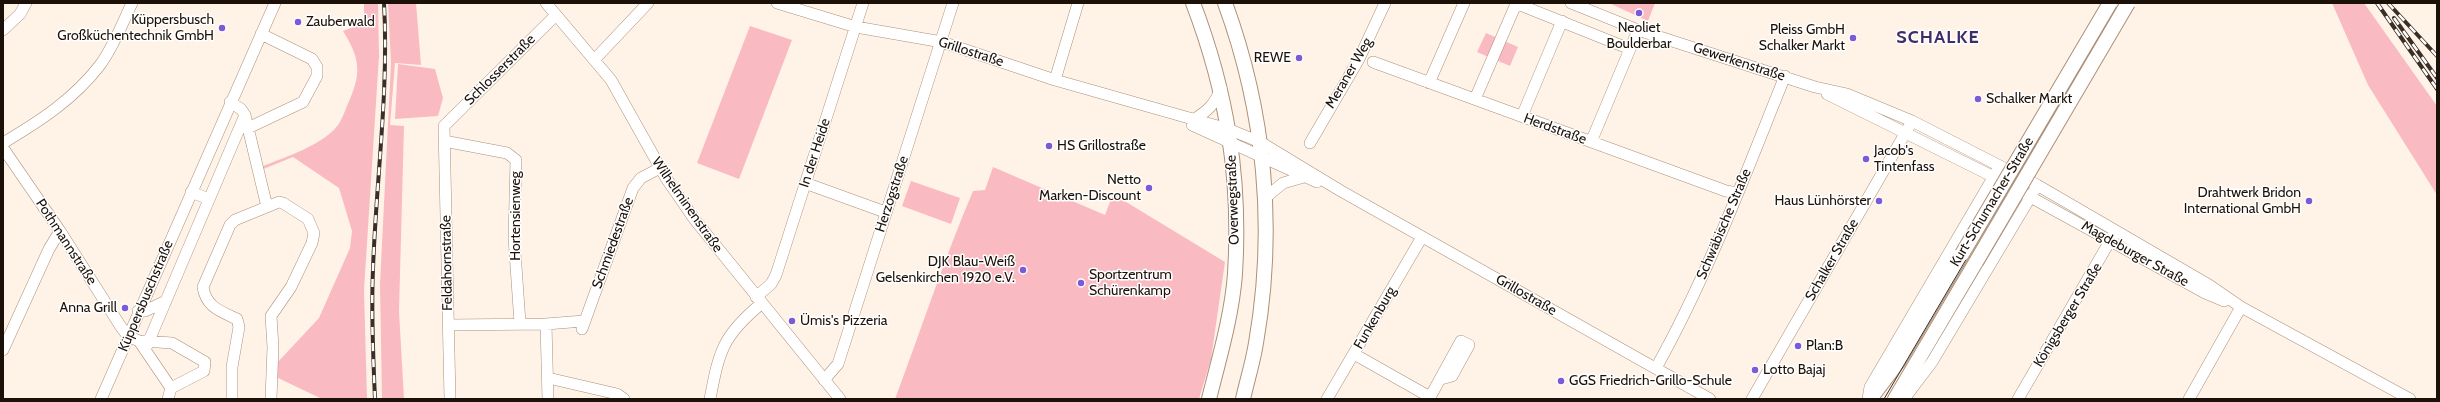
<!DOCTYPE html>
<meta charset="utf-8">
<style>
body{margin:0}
#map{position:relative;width:2440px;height:402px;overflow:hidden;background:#fff3e8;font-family:Cabin,sans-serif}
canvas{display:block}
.frame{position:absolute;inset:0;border:4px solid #1b1108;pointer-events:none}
</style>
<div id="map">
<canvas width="2440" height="402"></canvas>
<div class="frame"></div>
</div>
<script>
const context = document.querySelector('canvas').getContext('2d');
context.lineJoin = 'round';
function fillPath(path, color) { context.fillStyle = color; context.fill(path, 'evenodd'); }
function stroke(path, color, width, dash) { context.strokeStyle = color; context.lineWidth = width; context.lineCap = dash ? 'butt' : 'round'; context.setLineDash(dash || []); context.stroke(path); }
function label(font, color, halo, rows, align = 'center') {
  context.font = font + ' Cabin,sans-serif'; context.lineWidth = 3; context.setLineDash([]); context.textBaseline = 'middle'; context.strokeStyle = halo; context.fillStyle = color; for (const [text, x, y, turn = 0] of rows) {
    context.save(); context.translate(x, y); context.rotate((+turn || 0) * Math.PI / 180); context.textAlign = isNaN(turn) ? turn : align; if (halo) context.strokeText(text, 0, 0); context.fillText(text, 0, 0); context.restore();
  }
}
fillPath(new Path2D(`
 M364,3H378L379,56L364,290L367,399H322L276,377V364L319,318L350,248L352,231L339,188L293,157L261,170V167C284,157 326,145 340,122C344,115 346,107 350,99C362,71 359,57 343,31L364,23Z
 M388,3H416L421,65L395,63L390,125L404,126L399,311L404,399H382L380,284L391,63Z
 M1609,3H1655L1648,21Z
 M2332,3H2364L2437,106V195L2368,85Z
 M750,26L792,40L739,179L697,163Z
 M1486,33L1518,47L1510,66L1477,52Z
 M398,64L435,69L443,98L438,116L395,119Z
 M993,167L1105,215L1113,194L1225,262L1211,359L1199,399H895C921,330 944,259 973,191L985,190Z
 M911,181L960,198L951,224L902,206Z`), '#fabac2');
const minor = new Path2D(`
 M546,3L611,80L666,178L695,220L840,399
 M777,3L856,27L942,42L1055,80L1228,129L1260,142L1341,191L1710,399
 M1515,3L1630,49L1638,30
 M1571,3L1638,30L1815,87L1847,94L1912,121L2037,185L2209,285L2241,307L2410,399
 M3,30L20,14L26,3
 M595,59L648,3
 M1373,62L1726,191L1738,193
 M1055,80L1078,3
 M1429,83L1464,3
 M1827,94L1994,177L2205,293L2224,301
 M1475,99L1516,4
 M230,102L241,109L245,115L267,207
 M1522,116L1562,21
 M1193,120C1208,111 1215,104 1221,88
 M1192,125L1317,182
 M248,128L303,102L317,76V67L312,59L261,34
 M444,141L507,153L516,160L514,238L520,323
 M1591,142L1630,49
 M3,143C40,121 74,99 100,65C114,46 122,24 132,3
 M1310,143L1359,59L1385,3
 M3,148L60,231L121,327L128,336L139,341L171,388L168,399
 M805,183L885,212
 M191,192L209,199
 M1265,198L1283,183L1304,177
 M756,297L771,284L776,275L863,3
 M138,311H145L166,301
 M448,325L546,324
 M582,329L633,188L641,178L660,168
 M144,341L172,343L205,362L204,371L171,388
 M3,350L49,249L60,231
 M145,350L245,115
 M1354,354L1430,397
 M1656,368C1708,275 1745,175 1785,76
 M548,378L617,394L624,399
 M824,380L838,364L953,3
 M101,399L275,3
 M232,399V367L239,327L237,319C220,311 206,307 203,287L230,225L235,220L279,202L283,203L308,219L314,233L312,243L291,287L271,316L273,347L271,399
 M450,399L444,126L556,15
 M548,399L546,324L584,321
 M710,399C719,352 722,336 761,304
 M1327,399L1422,237
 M1429,399L1461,341L1469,345L1452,376L1441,379
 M1752,399L1910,125
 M1868,399L1870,387L1997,171
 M1904,399L1932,362L2034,191
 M2018,399L2114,234
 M2189,399L2241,307`);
const major = new Path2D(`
 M1193,3C1227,92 1241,178 1235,274C1232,315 1219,359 1209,399
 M1225,3C1265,112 1276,228 1256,343C1253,362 1247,381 1243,399
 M1870,399L1898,362L1962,254
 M1895,399L1976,262`);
stroke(minor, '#ac9078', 12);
stroke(major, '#ac9078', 16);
stroke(minor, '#fff', 11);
stroke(major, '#fff', 14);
stroke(new Path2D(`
 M1884,399L2117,3`), '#3a2f26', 1);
const rail = new Path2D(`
 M2377,3L2437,89
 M2388,3L2437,56
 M2394,18L2437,78
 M375,399C373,356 371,312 373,269C376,180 389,92 384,3`);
stroke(rail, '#3a2f26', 4);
stroke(rail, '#fff', 2.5, [8]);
const majorBridge = new Path2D(`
 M1962,254L2110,3
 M1976,262L2128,3`);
stroke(majorBridge, '#ac9078', 16, []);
stroke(majorBridge, '#fff', 14);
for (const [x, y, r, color] of [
 [1639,13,4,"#7b5bd5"],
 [298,22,4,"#7b5bd5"],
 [222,28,4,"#7b5bd5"],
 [1853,38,4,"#7b5bd5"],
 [1299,58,4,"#7b5bd5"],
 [1978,99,4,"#7b5bd5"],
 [1049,146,4,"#7b5bd5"],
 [1866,159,4,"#7b5bd5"],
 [1149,188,4,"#7b5bd5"],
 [1879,201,4,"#7b5bd5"],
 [2309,201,4,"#7b5bd5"],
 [1023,270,4,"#7b5bd5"],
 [1081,283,4,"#7b5bd5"],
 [125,308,4,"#7b5bd5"],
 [792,321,4,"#7b5bd5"],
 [1798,346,4,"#7b5bd5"],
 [1755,370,4,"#7b5bd5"],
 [1561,381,4,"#7b5bd5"]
]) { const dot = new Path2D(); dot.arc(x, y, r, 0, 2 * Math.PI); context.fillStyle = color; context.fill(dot); stroke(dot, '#fff', 1.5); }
label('14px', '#1b1108', '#fff', [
 ["Küppersbusch",214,20,"right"],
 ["Großküchentechnik GmbH",214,36,"right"],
 ["Zauberwald",306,22],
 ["Neoliet",1639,28,"center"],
 ["Boulderbar",1639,44,"center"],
 ["Pleiss GmbH",1845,30,"right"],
 ["Schalker Markt",1845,46,"right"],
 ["REWE",1291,58,"right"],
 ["Schalker Markt",1986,99],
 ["HS Grillostraße",1057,146],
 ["Jacob's",1874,151],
 ["Tintenfass",1874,167],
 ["Netto",1141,180,"right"],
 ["Marken-Discount",1141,196,"right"],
 ["Drahtwerk Bridon",2301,193,"right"],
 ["International GmbH",2301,209,"right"],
 ["Haus Lünhörster",1871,201,"right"],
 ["DJK Blau-Weiß",1015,262,"right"],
 ["Gelsenkirchen 1920 e.V.",1015,278,"right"],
 ["Sportzentrum",1089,275],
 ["Schürenkamp",1089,291],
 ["Anna Grill",117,308,"right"],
 ["Ümis's Pizzeria",800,321],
 ["Plan:B",1806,346],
 ["Lotto Bajaj",1763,370],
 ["GGS Friedrich-Grillo-Schule",1569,381]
], 'left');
label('14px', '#1b1108', '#fff', [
 ["Grillostraße",971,52,18],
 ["Gewerkenstraße",1739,62,18],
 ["Schlosserstraße",500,70,-45],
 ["Meraner Weg",1349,73,-60],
 ["Herdstraße",1555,129,20],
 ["In der Heide",815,153,-72],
 ["Herzogstraße",892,194,-72],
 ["Overwegstraße",1233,200,-92],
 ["Kurt-Schumacher-Straße",1992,202,-59],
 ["Wilhelminenstraße",687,205,55],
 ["Hortensienweg",516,216,-90],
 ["Schwäbische Straße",1724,224,-67],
 ["Pothmannstraße",66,242,57],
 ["Schmiedestraße",613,243,-70],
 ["Magdeburger Straße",2135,254,29],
 ["Schalker Straße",1832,260,-60],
 ["Feldahornstraße",447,263,-91],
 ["Grillostraße",1526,295,30],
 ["Küppersbuschstraße",146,296,-67],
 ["Königsberger Straße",2068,315,-59],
 ["Funkenburg",1375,318,-60]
]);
context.letterSpacing = '1px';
label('bold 18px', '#3d2e6a', '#fff', [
 ["SCHALKE",1938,38]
]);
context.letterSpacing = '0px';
</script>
